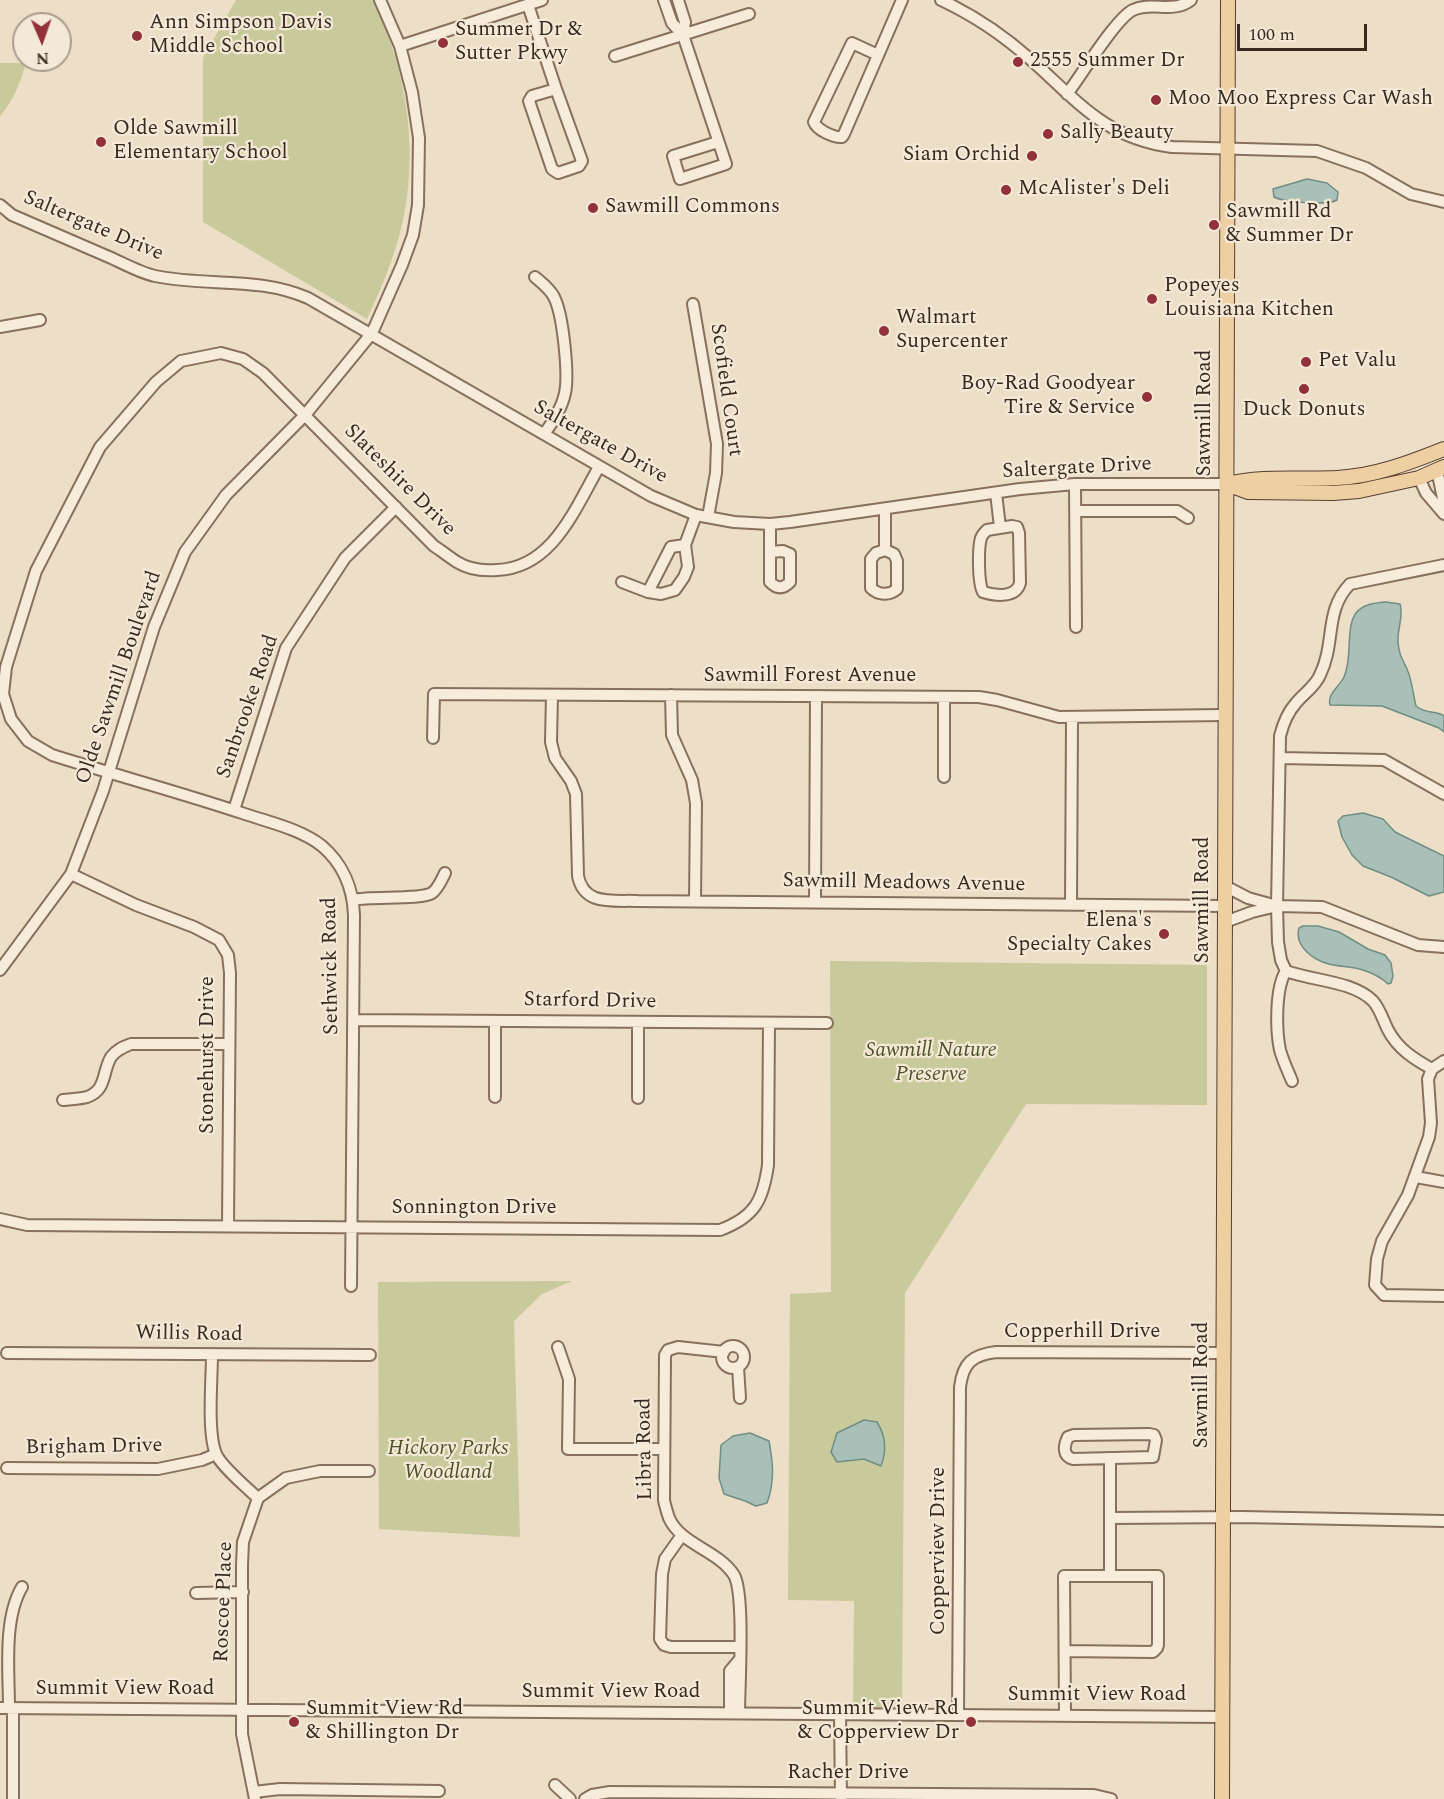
<!DOCTYPE html>
<style>
body{margin:0}
#map{position:relative;width:1444px;height:1799px;overflow:hidden;background:#ecdec7;font-family:Spectral,serif}
canvas{display:block}
.north{position:absolute;left:12px;top:12px;width:60px;height:60px;box-sizing:border-box;background:#f4e9d6;border:2px solid #a99d8d;border-radius:50%;rotate:178deg;font-size:16px;font-weight:700;line-height:24px;text-align:center;color:#382a20}
.north::after{content:'';display:block;margin:auto;width:21px;height:27px;background:#923139;clip-path:polygon(50% 0,100% 100%,50% 72%,0 100%)}
.scale{position:absolute;left:1237px;top:24px;width:130px;height:27px;box-sizing:border-box;border:3px solid #382a20;border-top:0;padding-left:8px;font-size:18px;line-height:21px;white-space:nowrap;color:#382a20;-webkit-text-stroke:4px #f4e9d6;paint-order:stroke}
</style>
<div id="map">
<canvas width="1444" height="1799"></canvas>
<div class="north">N</div>
<div class="scale">100 m</div>
</div>
<script>
const context = document.querySelector('canvas').getContext('2d');
context.lineJoin = 'round';
function fillPath(path, color) { context.fillStyle = color; context.fill(path, 'evenodd'); }
function stroke(path, color, width, dash) { context.strokeStyle = color; context.lineWidth = width; context.lineCap = dash ? 'butt' : 'round'; context.setLineDash(dash || []); context.stroke(path); }
function label(font, color, halo, rows, align = 'center') {
  context.font = font + ' Spectral,serif'; context.lineWidth = 4.5; context.setLineDash([]); context.textBaseline = 'middle'; context.strokeStyle = halo; context.fillStyle = color; for (const [text, x, y, turn = 0] of rows) {
    context.save(); context.translate(x, y); context.rotate((+turn || 0) * Math.PI / 180); context.textAlign = isNaN(turn) ? turn : align; if (halo) context.strokeText(text, 0, 0); context.fillText(text, 0, 0); context.restore();
  }
}
fillPath(new Path2D(`
 M236,0H373C408,71 420,156 400,233C392,263 380,291 367,319L203,222V58Z
 M0,63H26C20,83 14,100 0,116Z
 M830,961L1207,965V1105L1026,1104L905,1293L902,1709L853,1708L854,1601L788,1600L790,1294L831,1292Z
 M572,1281L542,1294L514,1321L520,1537L379,1529L378,1282Z`), '#c8ca9b');
const water = new Path2D(`
 M1307,179L1327,183L1338,192L1337,200C1327,206 1284,202 1274,197L1273,189Z
 M1386,602L1400,604C1404,616 1397,629 1398,642C1399,655 1402,658 1407,669C1412,680 1413,694 1416,706C1428,715 1435,710 1444,716V732L1439,728L1382,706L1330,705C1327,694 1339,687 1344,677C1353,658 1345,628 1356,613C1363,604 1375,603 1386,602Z
 M1363,813L1383,819L1395,832L1444,856V892L1429,896L1391,877L1363,866L1352,855L1342,837L1338,821L1343,816Z
 M1303,926H1318L1339,932L1368,949L1385,955L1391,963L1393,976L1391,983L1388,984C1381,977 1372,973 1363,970C1352,966 1340,967 1329,964C1313,960 1294,946 1299,928Z
 M864,1420L877,1422C886,1436 887,1450 881,1466L864,1459L837,1462L831,1452L837,1433Z
 M750,1433L769,1441C773,1463 775,1481 767,1503L756,1506L745,1501L724,1494L719,1478L721,1445L733,1436Z`);
fillPath(water, '#a8c0b7');
stroke(water, '#6f8e84', 1.5);
const minor = new Path2D(`
 M664,0L672,23L683,35L726,164L680,179L673,156L718,142
 M678,0L685,22L683,35
 M941,0C973,15 1003,35 1030,59C1078,101 1104,138 1172,147L1317,151L1366,168L1411,194L1444,202
 M528,5L556,89
 M400,46L542,0
 M878,55L852,43L814,122C817,130 834,138 842,137L844,134L902,0
 M615,56L749,14
 M556,89L582,161L579,166L558,173L552,169L529,101L532,96Z
 M1067,94C1081,76 1116,18 1133,10C1152,1 1173,14 1191,0
 M0,205L12,215C44,229 77,243 109,257C123,263 140,273 155,276C208,287 257,276 308,298L651,496L696,515L734,522L770,524L790,522L1020,489L1075,484H1227
 M535,277C542,283 550,289 554,297C563,314 569,374 565,393C562,408 553,422 544,434
 M693,304L717,444L716,473L708,517
 M0,327L40,320
 M1437,470L1444,503
 M1419,478L1426,493L1444,514
 M1075,484L1076,627
 M996,493L1000,527
 M1075,511H1177L1188,518
 M770,524V582C777,589 783,589 790,582V554L783,551L770,552
 M1012,526L1017,527L1019,533L1020,583C1016,598 996,596 983,592C978,583 978,548 981,538C982,535 985,532 987,530Z
 M685,545L671,547L648,592L661,594L675,590L684,577L688,567L685,545L696,515
 M885,550L894,554L897,561V589C889,596 878,595 871,588V559L876,553Z
 M885,550V509
 M622,582L648,592
 M552,695L551,742L555,758L571,781L576,794L578,876C584,906 612,900 637,901L1225,906
 M671,695L672,735L692,780L696,803L695,901
 M944,697V777
 M433,738L434,694L979,697L997,700L1059,717L1225,715
 M1280,758L1384,760L1444,794
 M234,810L286,648L345,558L396,507
 M71,874L136,905L194,927L219,940L228,955L230,973L228,1225
 M1225,886L1248,898L1277,906L1322,907L1418,945L1444,947
 M354,900C371,896 421,900 432,893C438,889 442,879 445,873
 M815,902L816,696
 M1071,904L1072,718
 M1225,922L1252,912L1277,906
 M0,970L71,874L103,791L154,627L185,552L226,495L305,415L372,333L402,265L413,235L418,205L419,138L412,92L400,46L380,0
 M1286,971C1275,988 1276,1031 1280,1050C1283,1061 1288,1071 1292,1081
 M353,1020L827,1023
 M1444,1061L1432,1069L1428,1079L1431,1123L1429,1137L1408,1195L1382,1241L1377,1259L1375,1285L1384,1295L1444,1296
 M1432,1069C1414,1059 1398,1049 1388,1030C1383,1020 1380,1009 1373,1001C1353,981 1313,981 1286,971L1281,960L1278,942L1277,906L1280,736C1283,724 1288,712 1296,703C1304,693 1315,687 1320,675C1336,642 1324,611 1350,584L1444,565
 M495,1097V1021
 M638,1098V1022
 M63,1100C71,1099 80,1099 87,1097C107,1090 102,1072 111,1057C116,1050 123,1047 131,1044H229
 M1416,1177L1444,1182
 M0,1219L27,1225L720,1230C755,1217 763,1200 768,1165L769,1023
 M351,1286L354,915C353,889 343,864 322,846C301,829 268,822 242,813C179,792 115,775 52,755L28,741L11,719L3,694L6,667L36,571L100,447L156,382L181,361L221,353L243,359L263,373L434,546C442,551 449,557 457,562C468,569 484,571 497,570C553,568 575,508 599,467
 M722 1357a11 11 0 1 1 22 0a11 11 0 1 1-22 0Z
 M558,1347L569,1379L568,1449H663
 M724,1352L678,1347L668,1350L665,1355L664,1500C665,1506 667,1512 669,1518C681,1545 718,1550 734,1575C745,1594 739,1687 739,1713
 M7,1353L370,1355
 M212,1355C212,1379 207,1433 216,1454C222,1467 247,1488 258,1498
 M738,1367L740,1398
 M1149,1434L1154,1435L1156,1440L1153,1457L1073,1459C1062,1456 1064,1445 1068,1437L1074,1435Z
 M1110,1458V1576
 M7,1468L158,1469L202,1460L216,1454
 M258,1498L286,1478L320,1471H369
 M1111,1518L1242,1517L1444,1521
 M682,1535L665,1559L662,1574L660,1639L664,1645L671,1647H740
 M196,1593L243,1592
 M1065,1651L1153,1652L1157,1648L1158,1645V1576H1064L1065,1716
 M0,1708L1222,1717
 M9,1708C9,1672 3,1619 22,1587
 M730,1713V1671L740,1659
 M840,1714L841,1799
 M958,1715L960,1387C963,1363 972,1355 996,1352L1224,1353
 M555,1785L570,1799
 M254,1792L280,1789L439,1791
 M13,1799V1709
 M255,1799L242,1734V1565L243,1542L258,1498
 M585,1799L592,1795L610,1792L1094,1795L1111,1799`);
const major = new Path2D(`
 M1227,484C1263,475 1301,480 1337,478C1375,476 1409,463 1444,449
 M1227,484L1248,492L1333,493L1359,491L1419,478L1444,467
 M1222,1799L1228,0`);
stroke(minor, '#87705d', 14);
stroke(major, '#553f31', 16);
stroke(minor, '#f7ecda', 10);
stroke(major, '#edcfa1', 14);
for (const [x, y, r, color] of [
 [137,36,6,"#923139"],
 [443,43,6,"#923139"],
 [1018,62,6,"#923139"],
 [1156,100,6,"#923139"],
 [1048,134,6,"#923139"],
 [101,142,6,"#923139"],
 [1032,156,6,"#923139"],
 [1006,190,6,"#923139"],
 [593,208,6,"#923139"],
 [1214,225,6,"#923139"],
 [1152,299,6,"#923139"],
 [884,331,6,"#923139"],
 [1306,362,6,"#923139"],
 [1304,389,6,"#923139"],
 [1147,397,6,"#923139"],
 [1164,934,6,"#923139"],
 [294,1722,6,"#923139"],
 [971,1722,6,"#923139"]
]) { const dot = new Path2D(); dot.arc(x, y, r, 0, 2 * Math.PI); context.fillStyle = color; context.fill(dot); stroke(dot, '#f4e9d6', 2); }
label('21px', '#382a20', '#f4e9d6', [
 ["Ann Simpson Davis",149,24],
 ["Middle School",149,48],
 ["Summer Dr &",455,31],
 ["Sutter Pkwy",455,55],
 ["2555 Summer Dr",1030,62],
 ["Moo Moo Express Car Wash",1168,100],
 ["Olde Sawmill",113,130],
 ["Elementary School",113,154],
 ["Sally Beauty",1060,134],
 ["Siam Orchid",1020,156,"right"],
 ["McAlister's Deli",1018,190],
 ["Sawmill Commons",605,208],
 ["Sawmill Rd",1226,213],
 ["& Summer Dr",1226,237],
 ["Popeyes",1164,287],
 ["Louisiana Kitchen",1164,311],
 ["Walmart",896,319],
 ["Supercenter",896,343],
 ["Pet Valu",1318,362],
 ["Boy-Rad Goodyear",1135,385,"right"],
 ["Tire & Service",1135,409,"right"],
 ["Duck Donuts",1304,411,"center"],
 ["Elena's",1152,922,"right"],
 ["Specialty Cakes",1152,946,"right"],
 ["Summit View Rd",306,1710],
 ["& Shillington Dr",306,1734],
 ["Summit View Rd",959,1710,"right"],
 ["& Copperview Dr",959,1734,"right"]
], 'left');
label('21px', '#382a20', '#f4e9d6', [
 ["Saltergate Drive",93,227,23],
 ["Scofield Court",725,390,82],
 ["Sawmill Road",1206,413,-90],
 ["Saltergate Drive",600,443,29],
 ["Saltergate Drive",1077,469,-3],
 ["Slateshire Drive",399,481,45],
 ["Sawmill Forest Avenue",810,677],
 ["Olde Sawmill Boulevard",120,678,-71],
 ["Sanbrooke Road",249,707,-71],
 ["Sawmill Meadows Avenue",904,884,1],
 ["Sawmill Road",1204,900,-90],
 ["Sethwick Road",332,966,-91],
 ["Starford Drive",590,1002,1],
 ["Stonehurst Drive",209,1055,-90],
 ["Sonnington Drive",474,1209],
 ["Copperhill Drive",1082,1333],
 ["Willis Road",189,1335,1],
 ["Sawmill Road",1203,1385,-90],
 ["Brigham Drive",94,1448,-1],
 ["Libra Road",646,1449,-91],
 ["Copperview Drive",940,1551,-90],
 ["Roscoe Place",225,1602,-88],
 ["Summit View Road",125,1690],
 ["Summit View Road",611,1693],
 ["Summit View Road",1097,1696],
 ["Racher Drive",848,1774]
]);
label('italic 21px', '#4c5328', '#f4e9d6', [
 ["Sawmill Nature",931,1052],
 ["Preserve",931,1076],
 ["Hickory Parks",448,1450],
 ["Woodland",448,1474]
]);
</script>
